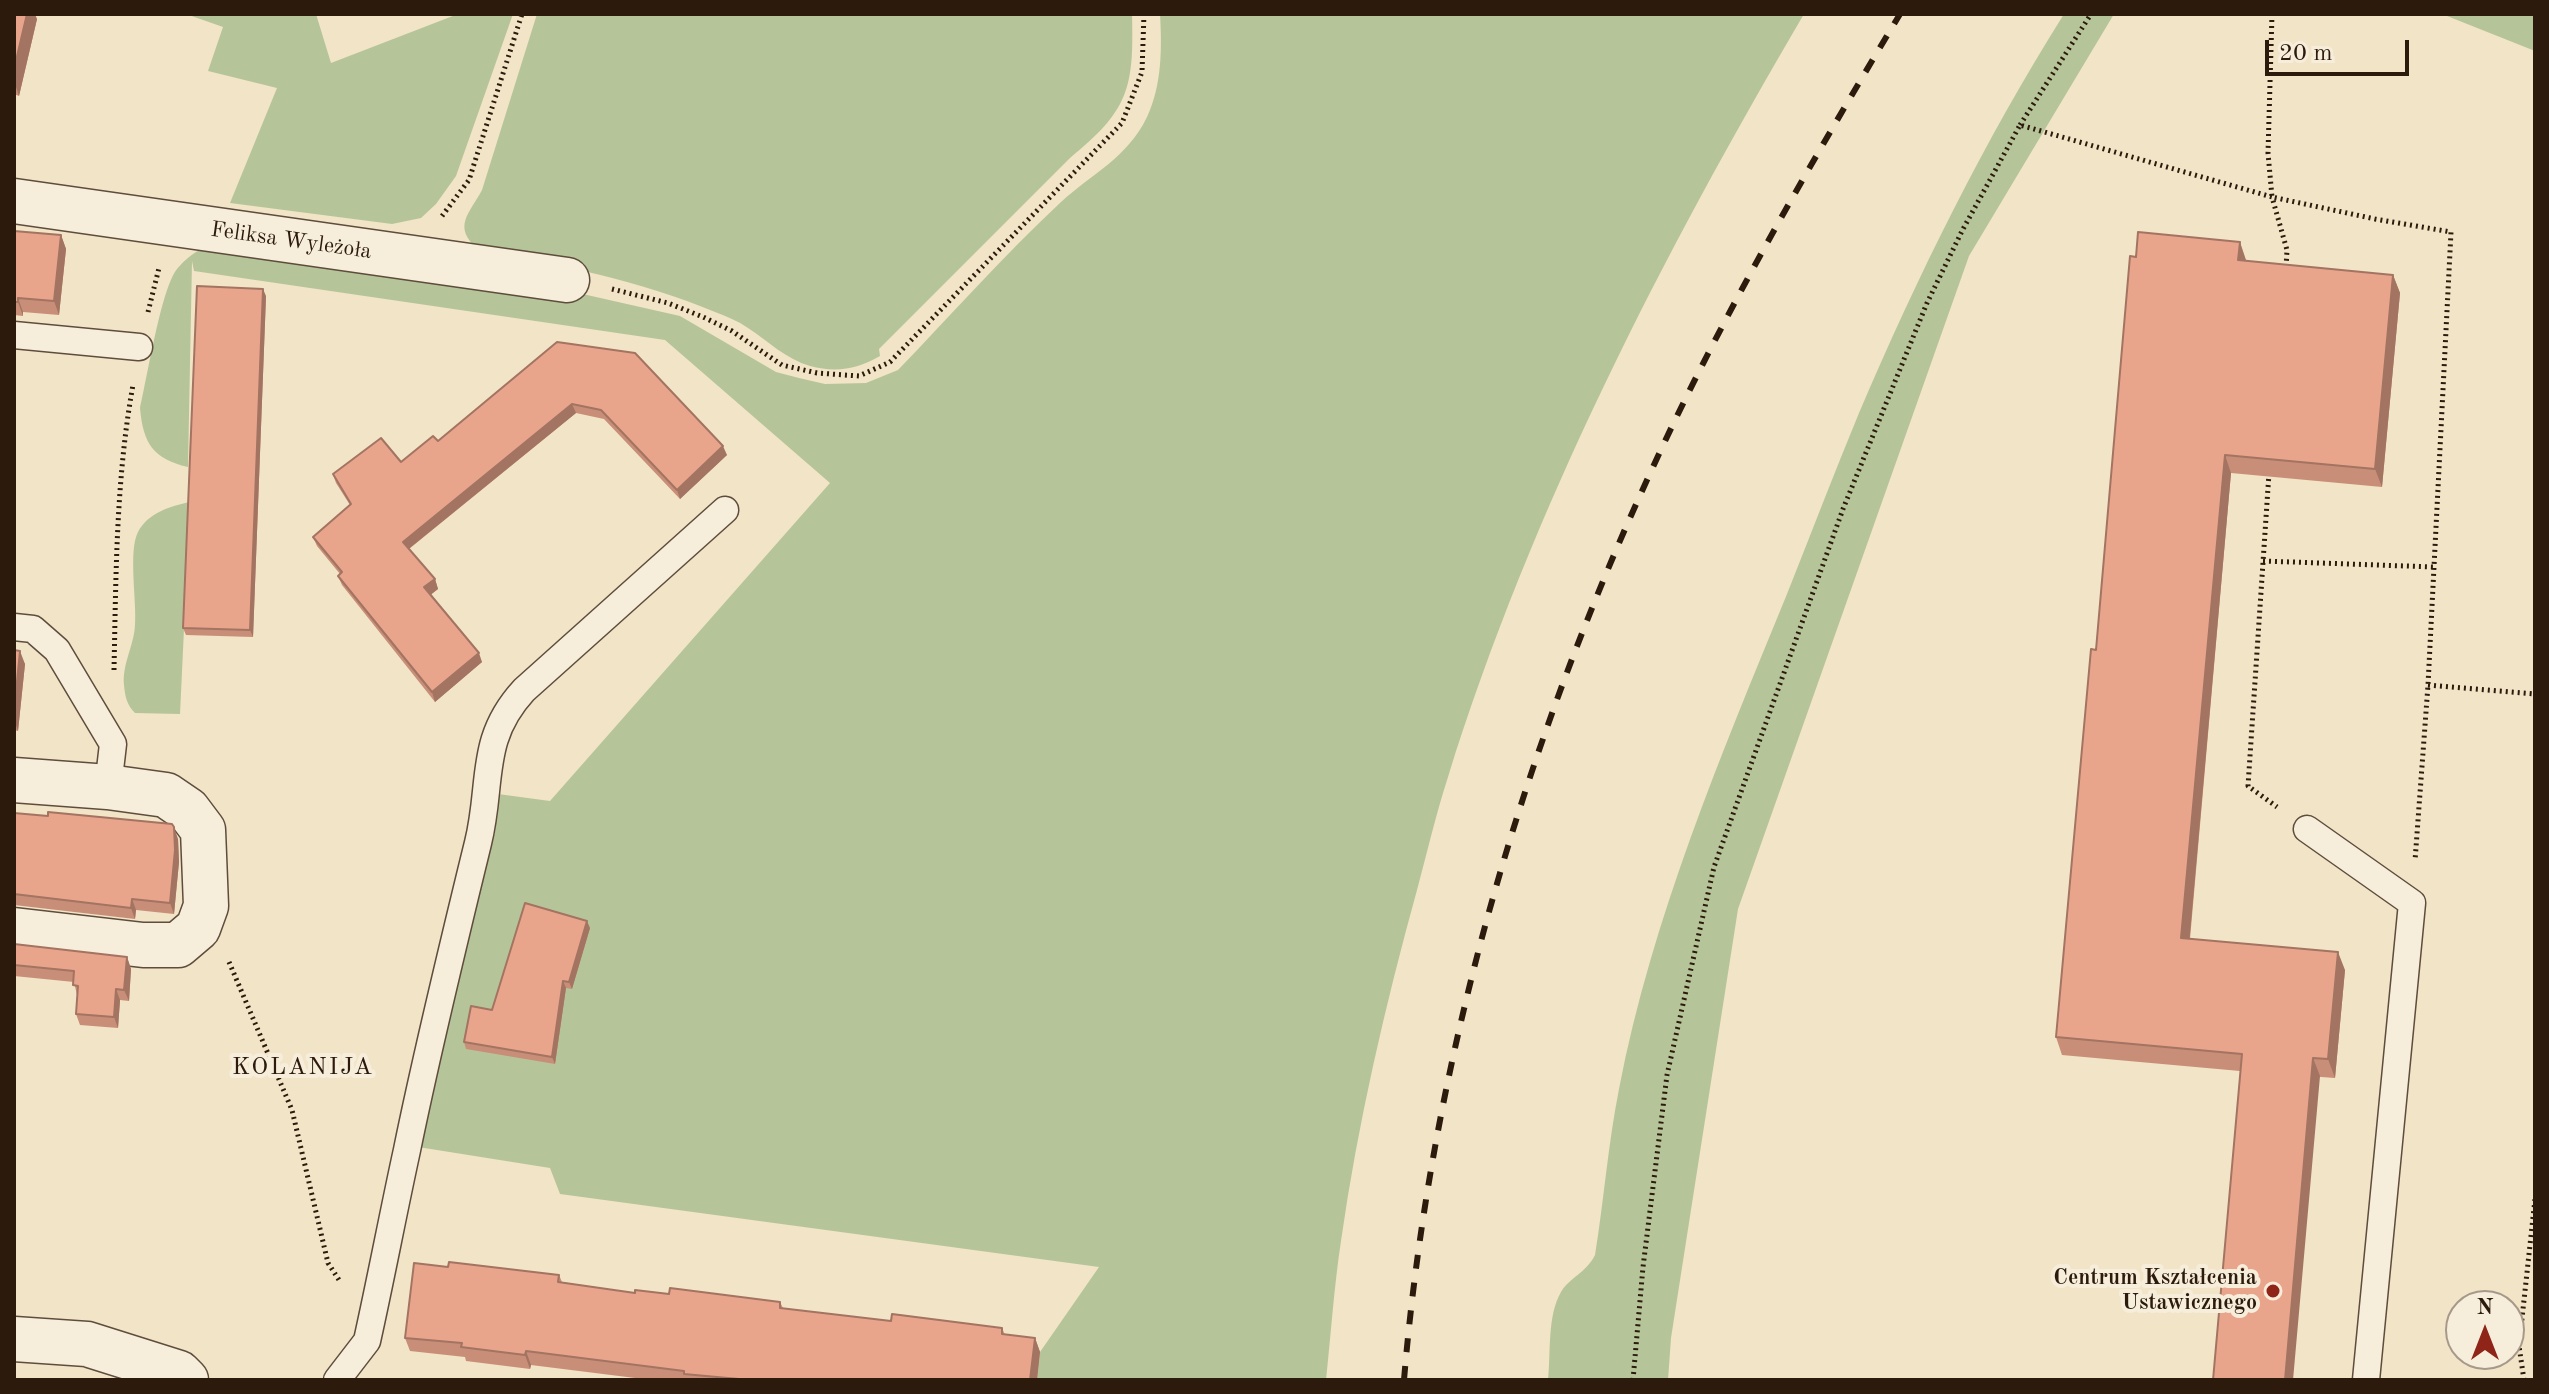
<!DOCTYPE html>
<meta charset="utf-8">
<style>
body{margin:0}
#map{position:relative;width:2549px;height:1394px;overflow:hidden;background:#f2e4c7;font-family:"Old Standard TT",serif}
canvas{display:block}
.frame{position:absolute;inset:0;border:16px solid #2c1b0d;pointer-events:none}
.north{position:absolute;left:2445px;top:1290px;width:80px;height:80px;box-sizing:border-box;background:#f7eddb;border:2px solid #a69989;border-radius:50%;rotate:0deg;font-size:22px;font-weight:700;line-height:32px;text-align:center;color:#2c1b0d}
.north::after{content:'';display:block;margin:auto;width:28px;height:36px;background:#8f2418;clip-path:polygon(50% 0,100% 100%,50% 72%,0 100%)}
.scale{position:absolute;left:2265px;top:40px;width:144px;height:36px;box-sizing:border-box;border:4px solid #2c1b0d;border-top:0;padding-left:10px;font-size:24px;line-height:28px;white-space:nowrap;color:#2c1b0d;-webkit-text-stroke:6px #f7eddb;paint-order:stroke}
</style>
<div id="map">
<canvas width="2549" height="1394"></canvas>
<div class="frame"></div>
<div class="north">N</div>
<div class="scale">20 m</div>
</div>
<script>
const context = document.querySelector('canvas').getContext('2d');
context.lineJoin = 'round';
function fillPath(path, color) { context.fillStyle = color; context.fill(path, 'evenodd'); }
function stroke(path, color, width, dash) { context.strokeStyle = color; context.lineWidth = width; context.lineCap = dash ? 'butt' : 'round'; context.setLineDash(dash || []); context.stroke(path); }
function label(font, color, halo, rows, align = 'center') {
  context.font = font + ' "Old Standard TT",serif'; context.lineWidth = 8; context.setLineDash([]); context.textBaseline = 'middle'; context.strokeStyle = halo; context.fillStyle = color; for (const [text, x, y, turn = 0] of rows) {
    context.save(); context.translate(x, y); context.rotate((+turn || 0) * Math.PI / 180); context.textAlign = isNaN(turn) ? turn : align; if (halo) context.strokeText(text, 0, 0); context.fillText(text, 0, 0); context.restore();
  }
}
fillPath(new Path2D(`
 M186,14H316L331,63L458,14H513L456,176L436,204L421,218L392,224L230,203L277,88L208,71L223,27Z
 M537,14H1132C1134,88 1129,110 1070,158L879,349L880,356C858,369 836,373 810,366C786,359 769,342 748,328C738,321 726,316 715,312C639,280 559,265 478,249C452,227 469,214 482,190Z
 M1160,14H1804C1662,256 1532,508 1448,777C1436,814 1427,853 1417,890C1385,1006 1358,1122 1341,1241C1334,1287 1331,1334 1326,1380H1037L1040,1352L1099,1267L560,1194L550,1168L418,1147L475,904L495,832L498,794L550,801L830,483L665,340L194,271L192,261L188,467C153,459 143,443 140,408C147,379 161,289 177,269C185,259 195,252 206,246L565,290L680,316L776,372L799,378L825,384L866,383L898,370C952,314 1004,255 1061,202C1094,172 1127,158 1147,117C1162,85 1162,48 1160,14Z
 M2064,14H2114L1969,256L1738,909L1671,1338L1668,1380H1548C1551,1353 1547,1316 1561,1292C1570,1277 1586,1273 1595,1255C1604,1200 1608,1144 1619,1089C1652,918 1721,755 1787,594C1811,534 1834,473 1859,413C1918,275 1984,141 2064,14Z
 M2442,14H2535V51Z
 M190,502L180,714L135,713C127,705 125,697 124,685C122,664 134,646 135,625C137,602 128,551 138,532C148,513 170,506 190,502Z`), '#b6c599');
const service = new Path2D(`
 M14,335L139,347
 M14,627L33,629L57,650L113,744L108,787
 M2307,829L2412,903L2366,1380
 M337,1380L367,1341C381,1278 393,1214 407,1150C428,1047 453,945 478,843C493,783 478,740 524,690L725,510`);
const minor = new Path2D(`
 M14,201L567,280
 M14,780L108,787L166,795L188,810L203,830L206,906L198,928L178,945H143L14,930
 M14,1339L87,1344L179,1373L186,1380`);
stroke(service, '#5e4d3c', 29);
stroke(minor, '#5e4d3c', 47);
stroke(new Path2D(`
 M2272,14L2268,153L2272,197L2375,219L2451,232L2428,685L2415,861
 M2020,125L2091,14
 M442,216L469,180L522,14
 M612,289L668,303L703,317L732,331L782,365L817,373L859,376L890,362L1122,123L1142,72L1144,14
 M148,312L159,268
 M2269,473L2248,786L2277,807
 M2263,561L2434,567
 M114,670C116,575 116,478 133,385
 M2428,685L2535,694
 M229,962L292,1110L328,1263L341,1283
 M1633,1380L1643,1267L1667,1075L1714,867L1843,509L1927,303L1962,231L2020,125L2272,197L2287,250L2286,268
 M2524,1380L2519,1346L2535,1199`), '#2c1b0d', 5, [2, 4]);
stroke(service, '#f7eddb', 26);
stroke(minor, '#f7eddb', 44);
stroke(new Path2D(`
 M1404,1380C1430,1070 1518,762 1647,480C1720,319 1809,166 1900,14`), '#2c1b0d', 6, [14, 14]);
fillPath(new Path2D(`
 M14,14L37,19L19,96L14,94Z
 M14,231L61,235L66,249L59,315L23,312V316L14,315Z
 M2246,261L2393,275L2400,293L2382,487L2231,473L2190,939L2345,970L2335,1078L2240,1071L2062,1055L2056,1037L2096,650Z
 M266,296L253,637L186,635L183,628Z
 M557,342L727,455L680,499L604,419L576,413L409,549L435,579L438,589L431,594L482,662L435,702L342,585L338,576L340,574L317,546L313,537L350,505L336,483L333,474L401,462L438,441Z
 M14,650L25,664L18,731L14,730Z
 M14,813L178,839L179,862L174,914L136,910L135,919L14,905Z
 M590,928L572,989L566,988L555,1064L466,1049L464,1042L492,1010Z
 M14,944L127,957L131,969L129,1001L120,1000L118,1028L80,1025L76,1014L77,995L74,982L14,976Z
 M448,1267L559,1275L562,1282L635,1293L780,1302L783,1308L891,1321L1002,1328L1005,1335L1035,1338L1040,1352L1037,1380H651L531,1365L530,1369L466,1361L465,1357L410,1351L405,1338Z`), '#c88e78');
fillPath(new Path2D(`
 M27,14H35L37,19L19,96L14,81V69Z
 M61,235L66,249L59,315L54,301Z
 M2240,242L2246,260L2245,278L2238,260Z
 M2393,275L2400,293L2382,487L2375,469Z
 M263,289L266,296L253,637L250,630Z
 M18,298L23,312V316L18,302Z
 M572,404L576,413L406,551L403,542Z
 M723,446L727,455L680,499L677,490Z
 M2225,455L2231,473L2188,956L2181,938Z
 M435,579L438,589L428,597L424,587Z
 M20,651L25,664L18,731L14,719V711Z
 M479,653L482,662L435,702L432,692Z
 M174,827L178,839L179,862L174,914L170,903Z
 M132,899L136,910L135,919L131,908Z
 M587,921L590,928L572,989L569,982Z
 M2338,952L2345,970L2335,1078L2328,1059Z
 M127,957L131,969L129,1001L124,990Z
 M563,981L566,988L555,1064L552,1057Z
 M116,989L120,1000L118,1028L114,1017Z
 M2313,1058L2320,1076L2293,1380H2285Z
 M1035,1338L1040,1352L1037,1380H1030Z
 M526,1351L531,1365L530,1369L525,1355Z`), '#a37462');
const building = new Path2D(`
 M14,14H27L14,69Z
 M14,231L61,235L54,301L18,298V302H14Z
 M2138,232L2240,242L2238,260L2393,275L2375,469L2225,455L2181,938L2338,952L2328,1059L2313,1058L2285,1380H2213L2242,1054L2056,1037L2091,649L2096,650L2130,256L2136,257Z
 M197,286L263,289L250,630L183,628Z
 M557,342L635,353L723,446L677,490L601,410L572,404L403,542L435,579L424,587L479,653L432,692L338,576L342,572L313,537L351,504L333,474L381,438L401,462L433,436L438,441Z
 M14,650L20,651L14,711Z
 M48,812L172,824L174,827L175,850L170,903L132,899L131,908L14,894V813L48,816Z
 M525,903L587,921L569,982L563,981L552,1057L464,1042L471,1006L492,1010Z
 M14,944L127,957L124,990L116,989L114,1017L76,1014L78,986L73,985L74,971L14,965Z
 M449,1262L559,1275L558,1282L635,1293V1290L669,1294L670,1288L780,1302V1308L891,1321L892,1314L1002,1328V1334L1035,1338L1030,1380H750L684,1374V1371L526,1351L525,1355L461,1347L462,1343L405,1338L414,1263L448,1267Z`);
fillPath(building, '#e9a58c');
stroke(building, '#a37462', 2);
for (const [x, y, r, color] of [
 [2273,1291,8,"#8f2418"]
]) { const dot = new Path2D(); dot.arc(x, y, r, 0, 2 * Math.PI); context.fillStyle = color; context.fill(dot); stroke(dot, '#f7eddb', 3); }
label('22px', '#2c1b0d', '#f7eddb', [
 ["Feliksa Wyleżoła",291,241,8]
]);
label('bold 22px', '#2c1b0d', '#f7eddb', [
 ["Centrum Kształcenia",2257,1278],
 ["Ustawicznego",2257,1303]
], 'right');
context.letterSpacing = '2px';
label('24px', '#2c1b0d', '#f7eddb', [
 ["KOLANIJA",303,1068]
]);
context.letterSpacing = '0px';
</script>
